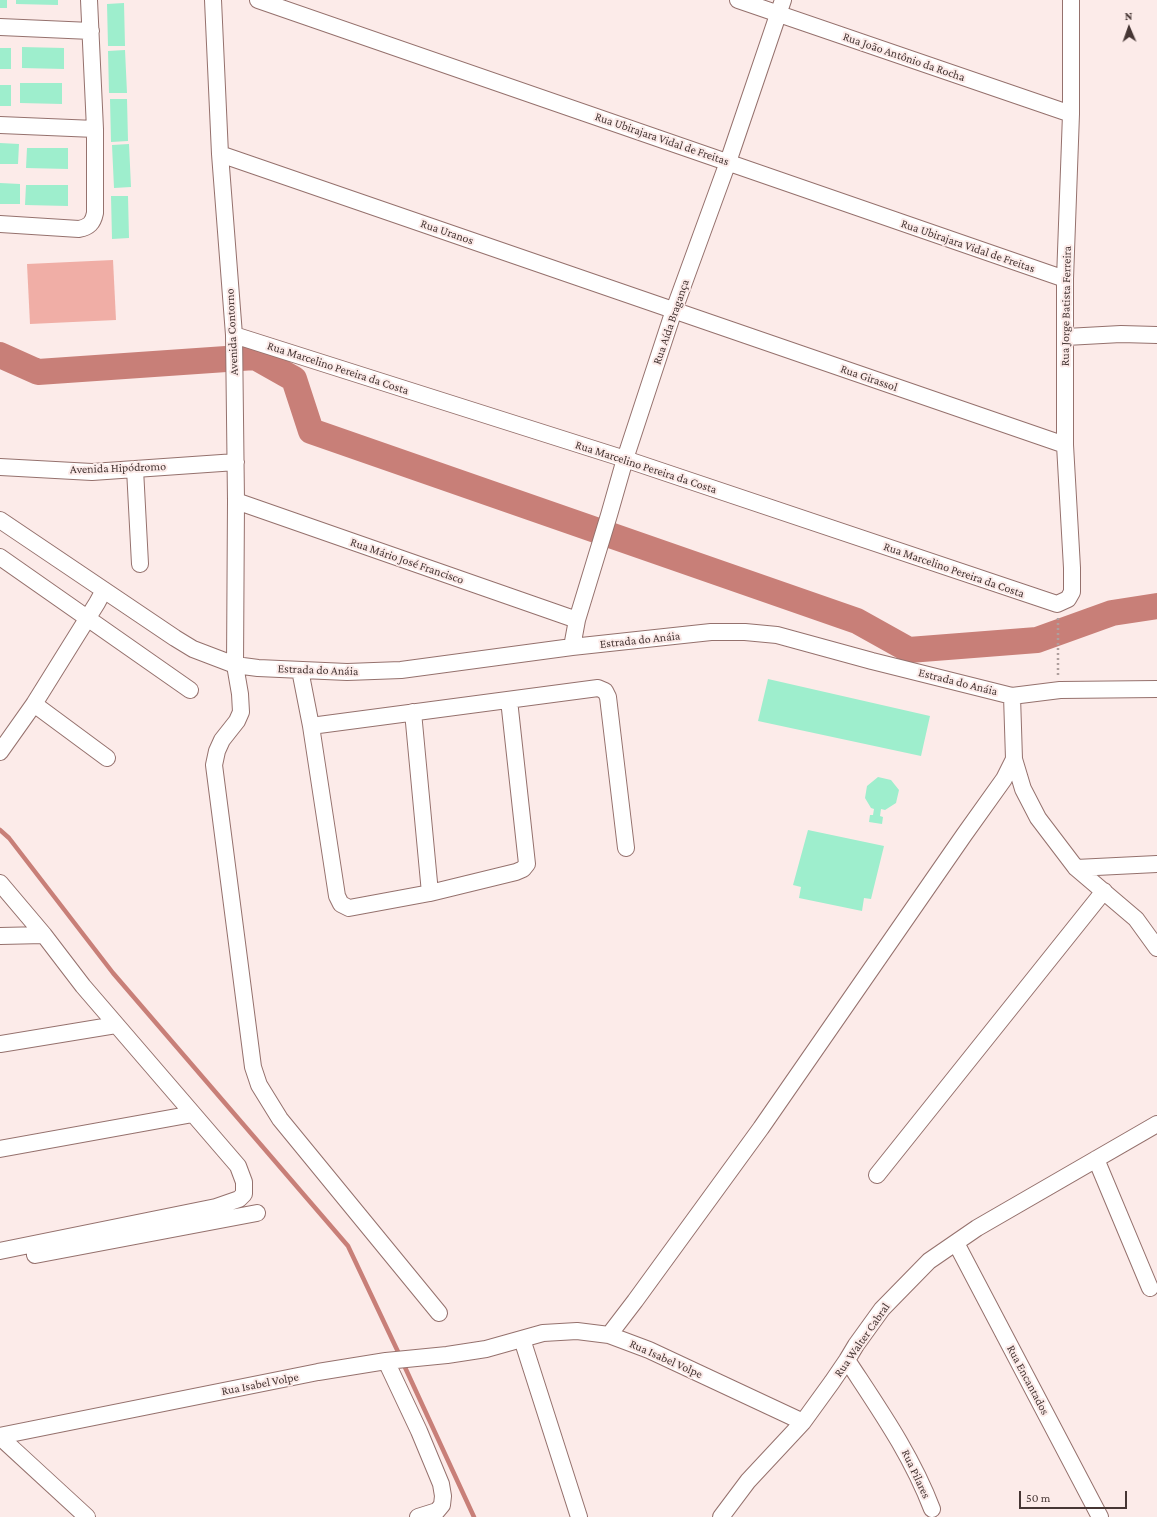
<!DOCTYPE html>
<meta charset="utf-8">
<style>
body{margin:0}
#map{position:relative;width:1157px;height:1517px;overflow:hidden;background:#fcebe9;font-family:"Crimson Pro",serif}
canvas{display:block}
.north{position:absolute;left:1109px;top:8px;width:40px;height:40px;-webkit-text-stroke:3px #fcebe9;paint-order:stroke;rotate:358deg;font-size:11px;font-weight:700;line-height:16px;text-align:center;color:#463634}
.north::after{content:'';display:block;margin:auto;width:14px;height:18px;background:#463634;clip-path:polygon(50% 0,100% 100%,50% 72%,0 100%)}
.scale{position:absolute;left:1019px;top:1491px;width:108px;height:18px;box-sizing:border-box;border:2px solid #463634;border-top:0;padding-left:5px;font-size:12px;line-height:14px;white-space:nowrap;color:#463634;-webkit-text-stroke:3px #fcebe9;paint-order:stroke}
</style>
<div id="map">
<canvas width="1157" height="1517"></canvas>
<div class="north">N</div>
<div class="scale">50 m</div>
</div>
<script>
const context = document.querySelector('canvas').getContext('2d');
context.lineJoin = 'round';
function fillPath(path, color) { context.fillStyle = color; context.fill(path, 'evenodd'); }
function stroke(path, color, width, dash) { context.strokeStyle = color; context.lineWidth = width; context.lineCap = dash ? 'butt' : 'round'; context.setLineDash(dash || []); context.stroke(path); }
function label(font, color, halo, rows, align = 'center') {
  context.font = font + ' "Crimson Pro",serif'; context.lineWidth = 4; context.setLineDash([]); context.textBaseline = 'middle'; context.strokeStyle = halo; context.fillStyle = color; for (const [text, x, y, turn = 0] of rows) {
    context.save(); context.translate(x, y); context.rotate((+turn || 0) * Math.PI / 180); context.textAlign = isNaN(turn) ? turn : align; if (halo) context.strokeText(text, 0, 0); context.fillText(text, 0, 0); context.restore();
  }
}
fillPath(new Path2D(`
 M113,260L116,320L30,324L27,264Z`), '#f0aea6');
stroke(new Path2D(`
 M0,830L9,838L113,973L348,1246L400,1356
 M403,1363L474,1517`), '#c87f78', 4.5);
stroke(new Path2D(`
 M0,355L38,372L255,357L294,379L311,431L857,621L909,650L1037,640L1112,613L1157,606`), '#c87f78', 26);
fillPath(new Path2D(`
 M0,0H7V8H0Z
 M16,0H58V5L16,4Z
 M124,3L125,46H108L107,4Z
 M22,47L64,48V69L22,68Z
 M0,48H11V69H0Z
 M125,50L127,93H109L108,51Z
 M20,83H62V104L20,103Z
 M0,85H11V106H0Z
 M110,99H127L128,141L111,142Z
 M0,143L19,144L18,164H0Z
 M129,144L131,187L114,188L112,145Z
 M27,148H68V169L26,168Z
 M0,183L20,184V204H0Z
 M26,185H68V206L25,205Z
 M111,196H128L129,238L112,239Z
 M768,679L930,716L921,756L758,721Z
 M878,777L891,780L899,790L896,803L885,810L881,809L880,816L883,817L882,824L869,822L870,815H873L874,809L871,808L865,798L867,786Z
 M808,830L884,846L871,899L864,898L862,911L799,898L801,887L793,885Z`), '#9eeecd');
const minor = new Path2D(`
 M213,0L220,154L234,335L236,501L235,665L240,694L241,712L237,721L222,740L217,751L214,765L253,1067L259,1085L280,1119L439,1313
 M258,0L1065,279
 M738,0L1071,114
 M0,27L91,31
 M0,125L95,129
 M220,154L1065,445
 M0,224L79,229C89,227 93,223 95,213V129L89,0
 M234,335L625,459L1057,604L1068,599L1072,592V568L1065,445V279L1071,114V0
 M1066,337L1121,334L1157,335
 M0,467L92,472L236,462
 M135,469L140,564
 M236,501L577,620
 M0,520L175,638L193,649L235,665L258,668L347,672L401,670L572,647L711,632H745L777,635L872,661L1012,696L1014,759L1023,789L1038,818L1076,868L1136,919L1157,948
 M0,557L190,690
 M572,647L577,620L609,515L625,459L674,310L728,162L783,0
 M300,670L311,726L337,896L341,904L349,908L430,893L413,712
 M1012,696L1060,690L1157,689
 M34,704L107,758
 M311,726L598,688L605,691L608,697L626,848
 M0,752L34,704L97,603L104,590
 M1076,868L1157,864
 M0,883L44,935L83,986L238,1166L244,1182V1194L239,1199L216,1207L0,1251
 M430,893L516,872L523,869L527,864L509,700
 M0,936L44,935
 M0,1044L116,1025
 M0,1149L193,1114
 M1096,1159L1150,1288
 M877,1175L1104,891
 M956,1243L1100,1517
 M35,1255L257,1213
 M609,1335L635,1301L761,1128L964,835L1004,779L1014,759
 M522,1339L579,1517
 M847,1360C879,1409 911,1454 932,1509
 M386,1361L419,1431L441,1484L443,1496L442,1505L437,1511L418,1517
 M0,1436L318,1372L386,1361L447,1355L486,1349L543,1333L577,1331L609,1335L649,1350L803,1422
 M0,1437L87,1517
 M721,1517L748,1481L803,1422L832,1382L847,1360L856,1345L882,1309L929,1261L977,1228L1157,1124`);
stroke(minor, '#95716d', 18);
stroke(new Path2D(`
 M1058,618V675`), '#af9f9d', 2.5, [2, 3]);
stroke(minor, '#fff', 16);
label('12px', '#463634', '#fcebe9', [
 ["Rua João Antônio da Rocha",904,57,19],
 ["Rua Ubirajara Vidal de Freitas",662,139,19],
 ["Rua Uranos",447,232,19],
 ["Rua Ubirajara Vidal de Freitas",968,246,19],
 ["Rua Jorge Batista Ferreira",1066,306,-89],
 ["Rua Aída Bragança",671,322,-71],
 ["Avenida Contorno",232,332,-93],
 ["Rua Marcelino Pereira da Costa",338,368,18],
 ["Rua Girassol",869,378,19],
 ["Rua Marcelino Pereira da Costa",646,467,18],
 ["Avenida Hipódromo",118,468,-2],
 ["Rua Mário José Francisco",407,561,19],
 ["Rua Marcelino Pereira da Costa",954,570,19],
 ["Estrada do Anáia",640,640,-6],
 ["Estrada do Anáia",318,670,2],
 ["Estrada do Anáia",958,682,14],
 ["Rua Walter Cabral",862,1340,-55],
 ["Rua Isabel Volpe",666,1359,24],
 ["Rua Encantados",1028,1380,62],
 ["Rua Isabel Volpe",260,1384,-11],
 ["Rua Pilares",916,1474,65]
]);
</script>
